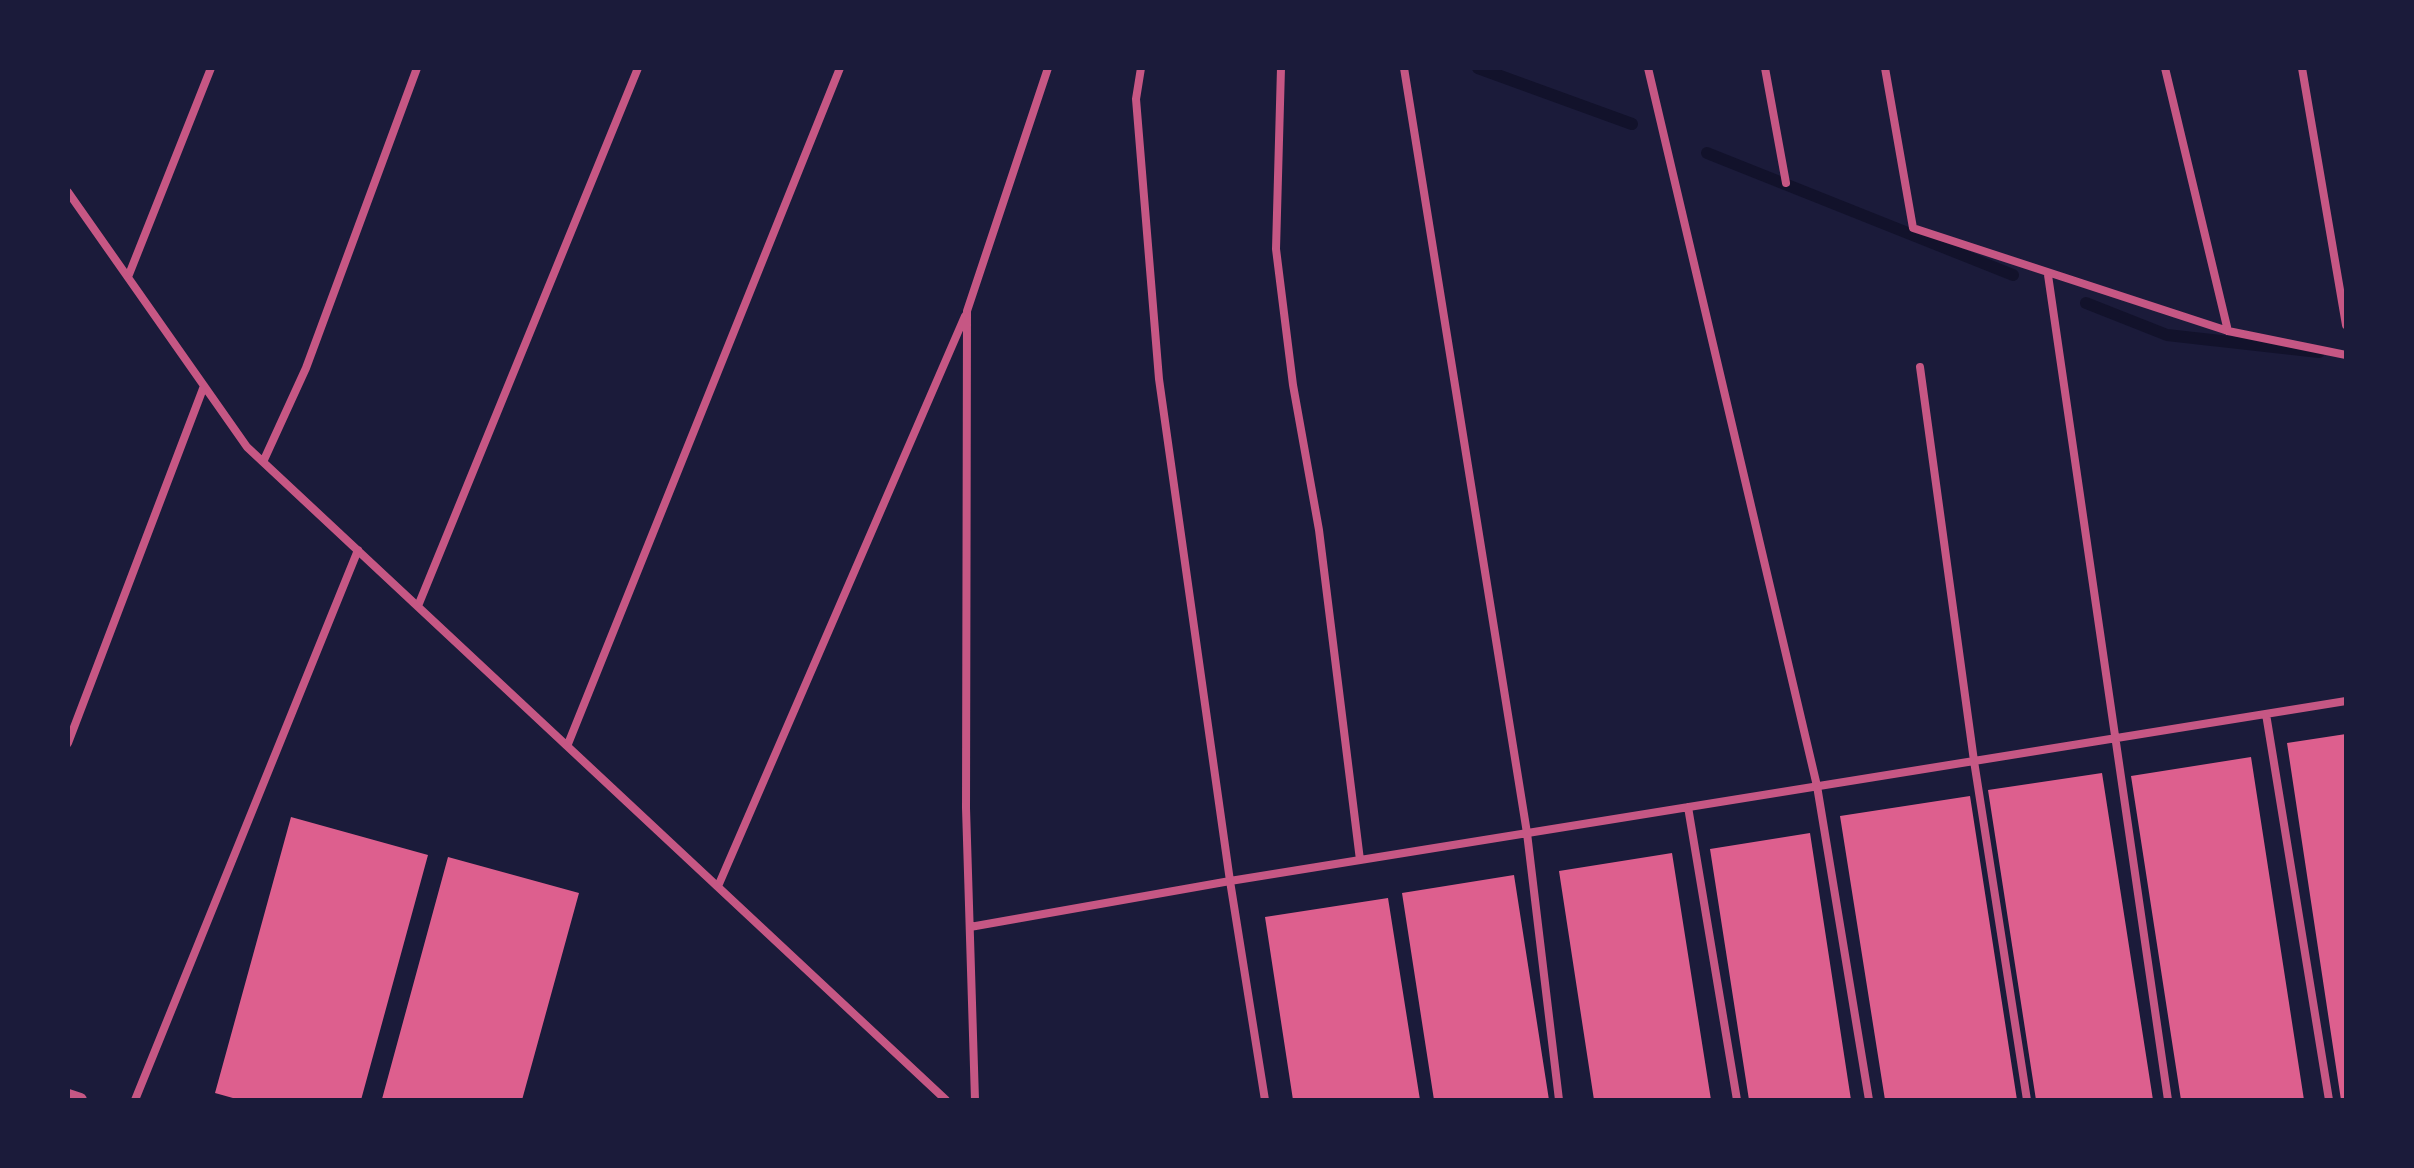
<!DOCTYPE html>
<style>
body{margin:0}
#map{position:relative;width:2414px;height:1168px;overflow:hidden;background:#1b1b3a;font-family:"Exo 2",sans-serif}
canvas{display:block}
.frame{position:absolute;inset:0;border:70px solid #1b1b3a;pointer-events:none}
</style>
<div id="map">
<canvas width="2414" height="1168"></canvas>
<div class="frame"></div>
</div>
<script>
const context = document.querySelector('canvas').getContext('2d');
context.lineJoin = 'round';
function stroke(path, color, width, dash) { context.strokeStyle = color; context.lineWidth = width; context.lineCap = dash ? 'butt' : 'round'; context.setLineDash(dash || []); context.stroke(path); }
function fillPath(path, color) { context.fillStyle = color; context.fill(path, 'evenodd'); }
stroke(new Path2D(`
 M1478,68L1632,124
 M1707,153L2013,275
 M2086,303L2167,335L2319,352`), '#12122b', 12);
fillPath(new Path2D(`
 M2346,734V1100H2341L2287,743Z
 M2251,757L2304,1100H2181L2131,776Z
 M2102,773L2153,1100H2036L1988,790Z
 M1970,796L2017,1100H1885L1840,816Z
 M291,817L428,855L361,1100H240L215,1093Z
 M1810,833L1851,1100H1749L1710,849Z
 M1672,853L1711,1100H1594L1559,871Z
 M448,857L579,893L522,1100L382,1099Z
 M1514,875L1549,1100H1434L1402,893Z
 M1388,898L1420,1100H1293L1265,917Z`), '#dd5f8e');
stroke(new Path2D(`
 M1141,68L1136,99L1159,379L1230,881L1265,1100
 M1281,68L1276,249L1293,385L1319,530L1360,860
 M1404,68L1527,833L1559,1100
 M1648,68L1817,786L1869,1100
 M1765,68L1786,183
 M1885,68L1913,228L2228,331L2346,355
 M2165,68L2228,331
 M2302,68L2346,325
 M68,192L247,447L946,1100
 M2048,275L2168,1100
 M128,277L211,68
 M1920,367L1974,761L2027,1100
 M263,462L306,368L417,68
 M418,606L638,68
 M2266,714L2329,1100
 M68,743L204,386
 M568,744L840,68
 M1688,807L1737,1100
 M719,884L965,316
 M970,927L1230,881L2346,701
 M135,1100L358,550
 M975,1100L966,808L967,311L1048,68`), '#c65784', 8);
stroke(new Path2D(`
 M68,1096L80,1100`), '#c65784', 14);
</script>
